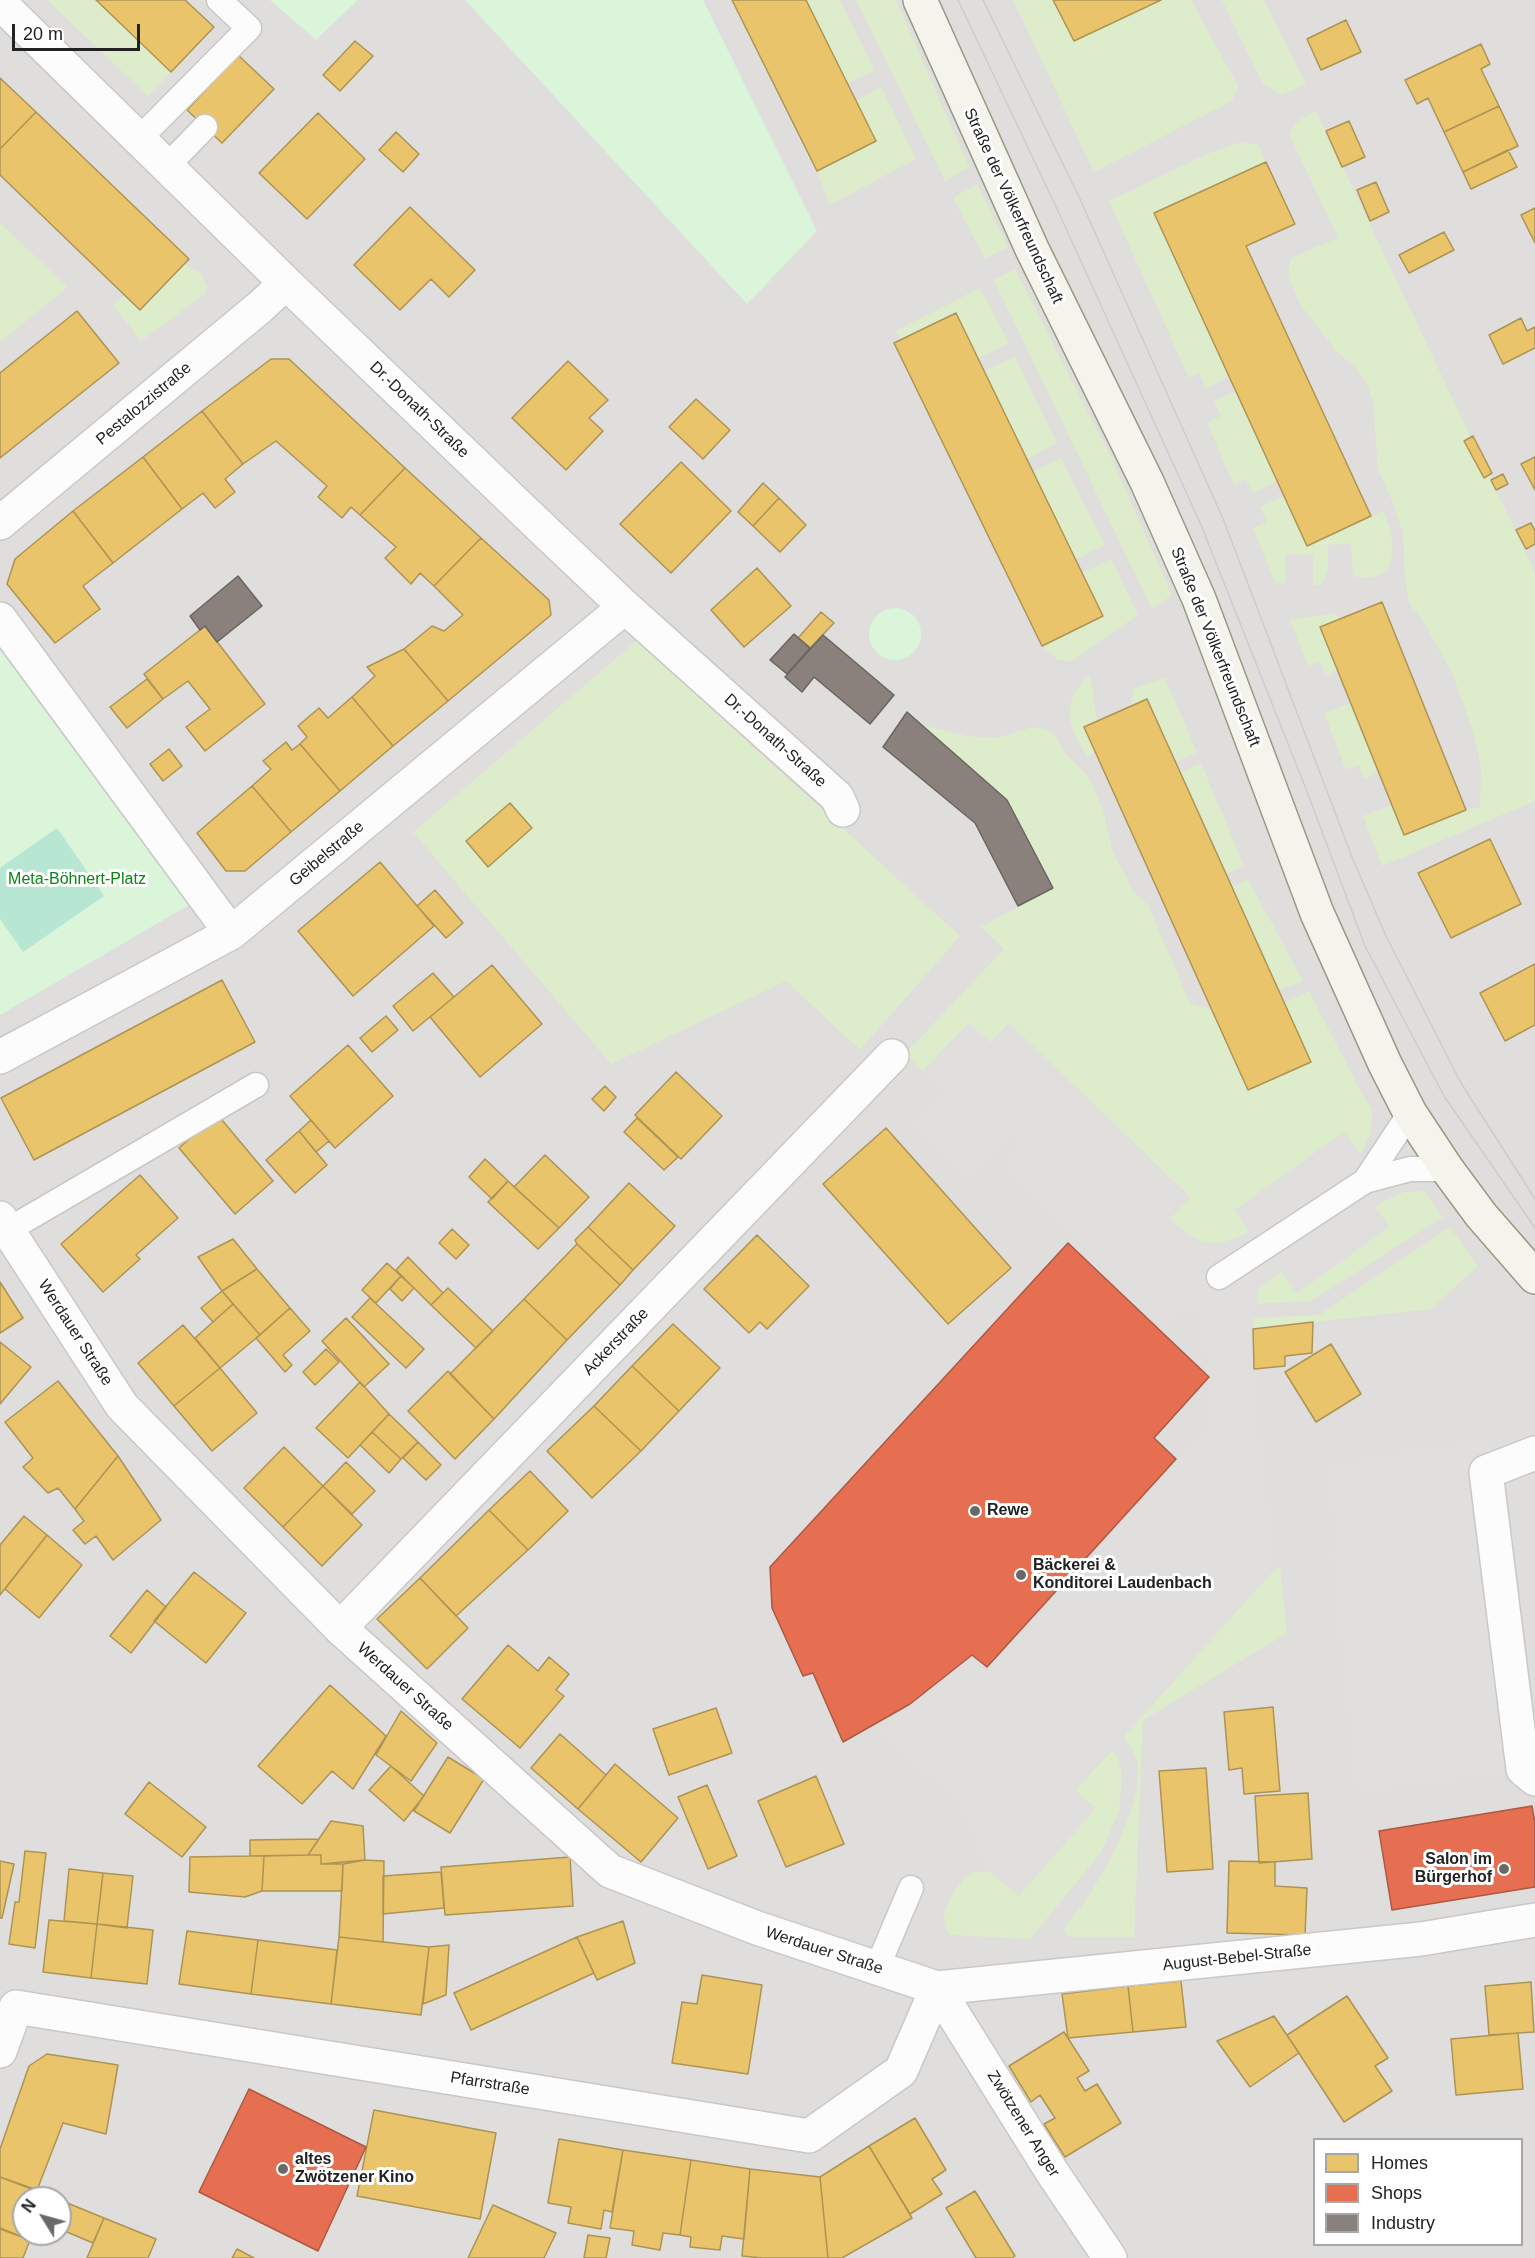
<!DOCTYPE html>
<meta charset="utf-8">
<style>
body{margin:0}
#map{position:relative;width:1535px;height:2258px;overflow:hidden;background:#f0eeeb;font-family:Arial,sans-serif}
canvas{display:block}
.legend{position:absolute;left:1313px;top:2138px;width:210px;height:108px;box-sizing:border-box;background:#fff;border:2px solid #a7a7a7;margin:0;padding:8px 10px;list-style:none;font-size:18px;color:#222}
.legend li{display:flex;align-items:center;gap:12px;height:30px}
.legend b{width:30px;border:2px solid #a7a7a7}
.north{position:absolute;left:12px;top:2186px;width:60px;height:60px;box-sizing:border-box;background:#fff;border:2px solid #a7a7a7;border-radius:50%;rotate:307deg;font-size:16px;font-weight:700;line-height:24px;text-align:center;color:#222}
.north::after{content:'';display:block;margin:auto;width:21px;height:27px;background:#6a6968;clip-path:polygon(50% 0,100% 100%,50% 72%,0 100%)}
.scale{position:absolute;left:12px;top:24px;width:128px;height:27px;box-sizing:border-box;border:3px solid #222;border-top:0;padding-left:8px;font-size:18px;line-height:21px;white-space:nowrap;color:#222;-webkit-text-stroke:4px #fff;paint-order:stroke}
</style>
<div id="map">
<canvas width="1535" height="2258"></canvas>
<ul class="legend">
<li><b style="height:16px;background:#e9c46a"></b>Homes</li>
<li><b style="height:16px;background:#e76f51"></b>Shops</li>
<li><b style="height:16px;background:#8a817c"></b>Industry</li>
</ul>
<div class="north">N</div>
<div class="scale">20 m</div>
</div>
<script>
const context = document.querySelector('canvas').getContext('2d');
context.lineJoin = 'round';
function fillPath(path, color) { context.fillStyle = color; context.fill(path, 'evenodd'); }
function stroke(path, color, width, dash) { context.strokeStyle = color; context.lineWidth = width; context.lineCap = dash ? 'butt' : 'round'; context.setLineDash(dash || []); context.stroke(path); }
function label(font, color, halo, rows, align = 'center') {
  context.font = font + ' Arial,sans-serif'; context.lineWidth = 6; context.setLineDash([]); context.textBaseline = 'middle'; context.strokeStyle = halo; context.fillStyle = color; for (const [text, x, y, turn = 0] of rows) {
    context.save(); context.translate(x, y); context.rotate((+turn || 0) * Math.PI / 180); context.textAlign = isNaN(turn) ? turn : align; if (halo) context.strokeText(text, 0, 0); context.fillText(text, 0, 0); context.restore();
  }
}
fillPath(new Path2D(`
 M0,0H1535V2258H0ZM1314,2140H1522V2244H1314ZM24,2198H60V2234H24Z`), '#dfdedc');
fillPath(new Path2D(`
 M47,0H96L171,72L148,96Z
 M806,0H840L874,70L847,84Z
 M856,0H896L969,167L945,181Z
 M1013,0H1191L1238,86L1232,101L1094,172Z
 M1222,0H1264L1306,84L1282,95L1263,84Z
 M881,86L916,159L830,205L817,171L876,141L856,101Z
 M1316,111L1535,572V801L1382,866L1363,816L1392,805L1404,835L1466,810L1480,807L1481,768L1475,740L1465,708L1452,673L1426,626L1409,602L1405,579L1403,534L1392,500L1378,470L1373,401L1366,382L1355,368L1336,351L1301,305L1288,277L1291,258L1338,238L1290,136C1292,121 1304,117 1316,111Z
 M1238,143L1258,144L1266,162L1154,213L1229,377L1206,388L1199,373L1189,378L1109,201L1207,154Z
 M977,184L1008,247L985,259L953,198Z
 M0,223L68,287L0,342Z
 M184,264L201,273L207,286L204,295L141,341L113,305L124,295L140,310Z
 M1015,269L1111,457L1172,595L1152,609L994,280Z
 M980,288L1009,343L978,358L956,313L902,339L895,331Z
 M1015,357L1057,443L1027,459L984,371Z
 M1236,391L1277,481L1253,493L1246,479L1234,485L1207,423L1221,416L1214,401Z
 M1061,458L1105,545L1076,559L1033,472Z
 M1284,496L1307,545L1383,511C1397,540 1401,588 1353,576L1351,543L1328,545V572L1321,585H1313V555L1286,554L1285,583H1275L1253,528L1267,522L1260,507Z
 M1111,559L1138,615L1072,661L1058,660L1042,646L1103,616L1082,573Z
 M1334,613L1340,619L1338,670L1326,675L1320,662L1308,666L1290,620Z
 M637,640L960,936L860,1050L786,981L611,1064L413,832Z
 M1090,675L1097,721L1130,707L1134,688L1165,678L1197,752L1176,762L1147,699L1084,727L1095,752L1088,756C1066,728 1061,699 1090,675Z
 M1351,703L1378,773L1364,779L1359,765L1346,770L1324,713Z
 M922,725L967,736L996,738L1033,727L1046,729L1056,736L1065,753L1087,775L1103,809L1112,850L1133,891L1148,905L1190,1003L1212,1010L1248,1090L1311,1062L1285,1003L1309,991L1363,1096L1372,1108L1371,1132L1361,1155L1344,1132L1235,1210L1250,1232C1212,1250 1201,1247 1170,1219L1190,1197L1009,1023L990,1043L969,1023L923,1071L905,1054L1004,949L981,927L1053,888L1007,800Z
 M1201,763L1244,866L1227,874L1181,772Z
 M1248,879L1303,981L1279,990L1232,887Z
 M1424,1191L1443,1217L1311,1301L1254,1304L1259,1288L1281,1272L1297,1292L1389,1227L1374,1206L1404,1192Z
 M1450,1227L1478,1266L1431,1309L1253,1329V1318L1319,1315Z
 M1280,1567L1287,1633L1143,1720L1134,1937H1070L1066,1934L1064,1928C1074,1915 1086,1901 1094,1887C1112,1858 1146,1794 1137,1761C1135,1752 1129,1744 1123,1737L1274,1570Z
 M1112,1750L1118,1757L1122,1775L1119,1812L1100,1854L1030,1939L950,1935C933,1915 957,1885 971,1872H990L1019,1896L1095,1808L1075,1791Z`), '#ddeccb');
fillPath(new Path2D(`
 M270,0H358L316,40Z
 M465,0H703L817,231L747,304Z
 M869 634a26 26 0 1 1 52 0a26 26 0 1 1-52 0Z
 M0,640L189,905L0,1015Z`), '#daf5da');
fillPath(new Path2D(`
 M57,828L104,896L23,952L0,919V868Z`), '#b7e6d2');
fillPath(new Path2D(`
 M969,1023L990,1043L1009,1023L1190,1197L1170,1219L1187,1235L1205,1244L1227,1243L1249,1232L1235,1210L1345,1132L1361,1155L1365,1181L1374,1205L1389,1227L1297,1293L1281,1272L1259,1288L1253,1318L1256,1420L1274,1570L1075,1790L1095,1809L1019,1896L990,1872L962,1808L878,1726L912,1706L970,1660L987,1672L1212,1422L1211,1379L1200,1315L1191,1304L1167,1327L1004,1165L1025,1142L1011,1136L969,1180L913,1125L945,1092L923,1071Z
 M1482,1441L1523,1769L1358,1790L1333,1551L1340,1548L1325,1467Z`), '#e0dfde');
const homes = new Path2D(`
 M96,0H185L214,27L171,72Z
 M732,0H806L876,141L817,171Z
 M1053,0H1161L1074,41Z
 M1346,20L1361,52L1321,70L1307,39Z
 M355,41L373,56L340,91L323,75Z
 M1481,44L1490,64L1481,69L1499,106L1444,132L1428,98L1417,104L1405,80Z
 M238,55L274,89L222,143L187,110Z
 M0,78L36,112L0,149Z
 M1499,106L1518,146L1463,172L1444,132Z
 M36,112L189,259L140,310L0,175V149Z
 M318,113L365,159L307,219L259,173Z
 M1349,121L1365,157L1342,167L1326,131Z
 M396,132L419,154L403,172L379,150Z
 M1508,150L1517,167L1471,189L1463,172Z
 M1266,162L1295,224L1246,246L1371,516L1307,546L1154,213Z
 M1376,182L1389,212L1370,221L1357,190Z
 M410,207L475,270L449,297L431,279L400,310L354,265Z
 M1535,208V243L1521,215Z
 M1444,232L1454,250L1409,273L1399,255Z
 M77,311L119,363L0,458V373Z
 M956,313L1103,616L1042,646L894,343Z
 M1521,318L1527,331L1535,327V348L1503,364L1489,335Z
 M271,359H289L405,468L360,515L351,507L342,518L318,497L327,486L276,441L243,464L202,411Z
 M568,361L608,400L589,418L603,431L566,470L512,418Z
 M696,399L730,430L703,459L669,427Z
 M202,411L243,464L225,479L235,492L215,508L203,493L182,509L143,457Z
 M1473,436L1492,473L1484,478L1464,441Z
 M143,457L182,509L113,563L73,511Z
 M1535,457V490L1521,464Z
 M681,462L731,511L671,573L620,524Z
 M405,468L481,538L434,586L420,573L411,584L385,558L396,547L360,515Z
 M1503,474L1508,484L1496,490L1491,480Z
 M763,483L779,498L753,526L738,512Z
 M779,498L806,525L780,552L753,526Z
 M73,511L113,563L83,586L100,609L55,643L7,584L15,559Z
 M1531,523L1535,531V544L1526,549L1516,530Z
 M481,538L549,600L551,615L448,701L404,649L432,626L444,631L463,615L434,586Z
 M757,568L791,606L744,647L711,610Z
 M1382,602L1466,810L1404,835L1320,627Z
 M821,612L834,623L810,648L798,638Z
 M205,626L265,704L205,751L186,727L210,709L188,681L163,699L144,674Z
 M404,649L448,701L393,746L352,697L375,676L367,667Z
 M147,679L163,699L127,728L110,707Z
 M352,697L393,746L340,791L300,744L307,737L298,726L319,708L328,718Z
 M1147,699L1311,1062L1248,1090L1084,727Z
 M286,742L292,750L300,744L340,791L291,832L252,786L271,769L263,761Z
 M169,749L182,766L163,781L150,764Z
 M252,786L291,832L245,871H226L197,833Z
 M510,803L532,828L488,867L466,841Z
 M1490,839L1521,904L1451,938L1418,873Z
 M380,862L434,926L353,996L298,931Z
 M435,890L463,923L446,938L417,906Z
 M1535,964V1025L1505,1041L1480,993Z
 M492,965L542,1024L480,1077L430,1017Z
 M433,973L454,997L413,1031L393,1006Z
 M222,980L255,1042L34,1160L1,1098Z
 M386,1016L398,1030L372,1052L360,1038Z
 M348,1045L393,1096L335,1148L290,1096Z
 M676,1072L722,1116L681,1159L635,1115Z
 M605,1086L616,1097L604,1111L592,1099Z
 M217,1114L273,1181L235,1214L179,1148Z
 M637,1118L678,1157L664,1170L624,1132Z
 M311,1120L329,1141L316,1152L299,1131Z
 M886,1128L1011,1268L948,1324L823,1184Z
 M299,1131L327,1165L295,1193L266,1160Z
 M545,1155L589,1197L559,1228L514,1187Z
 M485,1159L508,1181L492,1199L469,1177Z
 M140,1175L178,1218L136,1255L140,1259L103,1292L61,1244Z
 M508,1181L559,1228L538,1249L488,1202Z
 M629,1183L675,1226L633,1270L588,1227Z
 M588,1227L633,1270L620,1285L577,1244L575,1240Z
 M452,1229L469,1245L456,1259L439,1243Z
 M757,1235L809,1286L767,1329L760,1322L749,1333L704,1289Z
 M233,1239L257,1269L222,1291L198,1257Z
 M577,1244L620,1285L567,1340L524,1299Z
 M408,1257L443,1293L431,1305L396,1270Z
 M387,1263L401,1276L376,1303L362,1290Z
 M257,1269L290,1308L260,1335L222,1291Z
 M401,1276L414,1288L402,1301L390,1289Z
 M0,1282L23,1318L0,1333Z
 M448,1288L493,1331L476,1348L431,1305Z
 M222,1291L233,1304L213,1322L201,1308Z
 M370,1298L424,1349L406,1368L352,1317Z
 M524,1299L567,1340L494,1419L450,1374Z
 M233,1304L260,1335L220,1368L195,1338Z
 M290,1308L310,1331L283,1355L292,1365L285,1372L256,1338Z
 M346,1318L389,1364L364,1387L322,1341Z
 M1313,1322L1312,1353L1285,1356V1366L1254,1369L1253,1329Z
 M673,1324L720,1368L679,1411L632,1366Z
 M183,1325L220,1368L174,1406L138,1363Z
 M0,1342L31,1367L0,1404Z
 M1331,1344L1361,1394L1316,1422L1285,1372Z
 M326,1349L339,1362L315,1385L303,1372Z
 M632,1366L679,1411L641,1451L594,1406Z
 M220,1368L257,1413L212,1451L174,1406Z
 M448,1371L494,1419L455,1459L408,1411Z
 M58,1381L118,1456L75,1509L58,1488L48,1493L23,1467L33,1458L5,1422Z
 M360,1382L389,1414L348,1458L316,1428Z
 M594,1406L641,1451L592,1498L547,1451Z
 M389,1414L418,1442L401,1459L372,1432Z
 M372,1432L401,1459L389,1473L360,1445Z
 M418,1442L441,1465L426,1480L403,1458Z
 M284,1447L323,1486L283,1527L244,1488Z
 M118,1456L161,1520L113,1560L96,1536L85,1544L73,1530L84,1521L75,1509Z
 M346,1462L375,1491L352,1514L323,1486Z
 M530,1471L568,1511L528,1550L489,1510Z
 M323,1486L362,1525L322,1566L283,1527Z
 M489,1510L528,1550L456,1616L420,1578Z
 M24,1516L47,1535L0,1595V1545Z
 M47,1535L82,1565L39,1618L5,1589Z
 M194,1572L246,1613L206,1663L154,1621Z
 M420,1578L468,1628L427,1669L377,1619Z
 M147,1590L166,1607L131,1653L110,1636Z
 M508,1645L538,1671L549,1657L569,1674L556,1690L564,1696L520,1748L462,1699Z
 M330,1685L386,1736L353,1789L332,1771L302,1804L258,1766Z
 M1273,1707L1280,1791L1244,1794L1242,1768L1229,1770L1224,1712Z
 M716,1708L732,1753L669,1775L653,1729Z
 M401,1711L437,1743L411,1781L376,1755Z
 M560,1734L606,1775L578,1809L531,1768Z
 M448,1757L484,1779L450,1833L414,1811Z
 M615,1764L678,1818L641,1862L578,1809Z
 M391,1766L424,1796L404,1821L369,1790Z
 M1206,1768L1213,1869L1167,1872L1159,1771Z
 M816,1776L844,1844L786,1867L758,1801Z
 M149,1782L206,1827L182,1857L125,1814Z
 M707,1785L737,1856L708,1869L678,1797Z
 M1308,1793L1312,1859L1259,1863L1255,1796Z
 M331,1821L363,1826L365,1860L321,1864V1855H308Z
 M319,1839L308,1855L250,1856V1840Z
 M25,1851L46,1853L35,1948L9,1944L15,1902H19Z
 M308,1855H321V1864H343L342,1891H262L264,1856Z
 M250,1856H264L262,1891L245,1897L189,1892L190,1857Z
 M570,1857L573,1906L445,1915L441,1867Z
 M365,1860L384,1861L383,1942L339,1937L343,1864Z
 M0,1861L14,1864L2,1918H0Z
 M1229,1861L1275,1862V1886L1307,1888L1305,1935L1227,1933Z
 M69,1869L103,1873L97,1924L64,1921Z
 M441,1872L444,1908L383,1914V1876Z
 M103,1873L133,1876L127,1928L97,1924Z
 M49,1920L97,1924L91,1978L43,1972Z
 M623,1921L635,1963L597,1980L577,1937Z
 M97,1924L153,1930L147,1984L91,1978Z
 M187,1931L258,1940L251,1994L179,1984Z
 M339,1937L429,1947L421,2015L331,2004Z
 M577,1937L594,1973L471,2030L454,1993Z
 M258,1940L337,1950L331,2004L251,1994Z
 M449,1945L446,1995L423,2004L429,1947Z
 M702,1975L762,1985L748,2074L672,2063L682,2002L697,2004Z
 M1181,1981L1186,2027L1133,2032L1128,1986Z
 M1531,1982L1534,2032L1489,2035L1485,1986Z
 M1128,1986L1133,2032L1068,2038L1062,1994Z
 M1347,1996L1388,2058L1375,2066L1392,2091L1344,2122L1287,2035Z
 M1274,2016L1299,2053L1250,2087L1217,2041Z
 M1064,2032L1089,2071L1077,2078L1085,2091L1097,2084L1121,2123L1065,2157L1044,2124L1055,2118L1040,2095L1031,2102L1009,2066Z
 M1518,2033L1523,2089L1456,2095L1451,2039Z
 M47,2054L118,2065L106,2134L63,2123L37,2190L0,2177V2149L29,2066Z
 M374,2110L496,2133L480,2219L357,2196Z
 M915,2118L946,2170L932,2179L942,2194L910,2214L869,2146Z
 M559,2139L623,2150L612,2212L604,2210L601,2229L568,2223L571,2207L548,2203Z
 M869,2146L912,2218L842,2258H828L820,2177Z
 M623,2150L691,2160L680,2235L663,2233L660,2250L632,2245L634,2231L610,2228Z
 M691,2160L750,2169L744,2239L722,2236L720,2250L690,2247L691,2237L680,2235Z
 M750,2169L820,2177L828,2258H762L742,2256Z
 M0,2177L47,2195L46,2198H24V2234H32L30,2240L0,2228Z
 M975,2191L1015,2256L1012,2258H976L946,2208Z
 M60,2200L104,2218L93,2243L60,2229Z
 M493,2205L556,2233L544,2258H468Z
 M104,2218L156,2239L148,2258H87Z
 M0,2229L30,2240L23,2258H0Z
 M588,2235L610,2238L606,2258H584Z
 M237,2249L254,2258H232Z`);
fillPath(homes, '#e9c46a');
stroke(homes, '#ad9354', 1.5);
const shops = new Path2D(`
 M1068,1243L1209,1377L1154,1438L1176,1459L987,1667L972,1655L910,1704L843,1742L813,1673L803,1676L772,1608L770,1567Z
 M1532,1806L1535,1823V1887L1392,1910L1379,1831Z
 M249,2089L366,2147L318,2251L199,2192Z`);
fillPath(shops, '#e76f51');
stroke(shops, '#ac5843', 1.5);
const industry = new Path2D(`
 M238,576L262,606L217,642L205,626L200,630L190,616Z
 M794,634L810,648L787,674L770,660Z
 M823,635L894,695L870,724L814,677L802,692L785,677Z
 M907,712L1007,800L1053,888L1018,906L975,823L883,747Z`);
fillPath(industry, '#8a817c');
stroke(industry, '#6b6461', 1.5);
const service = new Path2D(`
 M139,139L249,28L219,0
 M167,166L205,127
 M1365,1181L1410,1113
 M8,1230L256,1085
 M1219,1277L1365,1181L1410,1169H1447
 M877,1968L911,1888`);
const minor = new Path2D(`
 M0,3L286,283L549,535L625,607L837,797L843,810
 M0,523L260,307L286,283
 M0,619L231,933
 M0,1057L231,933L625,607
 M0,1218L122,1406L340,1628L610,1871L757,1928L937,1988L1421,1939L1535,1920
 M1535,1453L1486,1472L1523,1769L1535,1779
 M340,1628L892,1056
 M937,1988L1052,2172L1110,2258
 M0,2051L16,2007L809,2136L901,2071L937,1988`);
const secondary = new Path2D(`
 M920,0L1032,249L1147,482L1199,599L1317,913L1385,1064L1410,1113L1447,1169L1481,1215L1535,1277`);
stroke(service, '#c9c8c7', 27);
stroke(minor, '#c9c8c7', 36);
stroke(secondary, '#999a82', 36);
stroke(service, '#fdfcfc', 24);
stroke(minor, '#fdfcfc', 33);
stroke(secondary, '#f4f4ed', 33);
stroke(new Path2D(`
 M958,0L1058,211L1201,525L1306,789L1365,946L1444,1096L1535,1228
 M983,0L1080,199L1224,521L1352,857L1386,936L1461,1083L1535,1199`), '#ccc', 1.5);
for (const [x, y, r, color] of [
 [975,1511,6,"#6a6968"],
 [1021,1575,6,"#6a6968"],
 [1504,1869,6,"#6a6968"],
 [283,2169,6,"#6a6968"]
]) { const dot = new Path2D(); dot.arc(x, y, r, 0, 2 * Math.PI); context.fillStyle = color; context.fill(dot); stroke(dot, '#fff', 2); }
label('16px', '#222', '#fff', [
 ["Straße der Völkerfreundschaft",1013,206,65],
 ["Pestalozzistraße",144,404,-40],
 ["Dr.-Donath-Straße",419,410,44],
 ["Straße der Völkerfreundschaft",1215,647,68],
 ["Dr.-Donath-Straße",775,741,42],
 ["Geibelstraße",327,854,-40],
 ["Werdauer Straße",75,1333,57],
 ["Ackerstraße",616,1342,-46],
 ["Werdauer Straße",405,1687,42],
 ["Werdauer Straße",824,1951,18],
 ["August-Bebel-Straße",1237,1958,-6],
 ["Pfarrstraße",490,2084,9],
 ["Zwötzener Anger",1023,2124,58]
]);
label('16px', '#0c8416', '#fff', [
 ["Meta-Böhnert-Platz",77,880]
]);
label('bold 16px', '#222', '#fff', [
 ["Rewe",987,1511],
 ["Bäckerei &",1033,1566],
 ["Konditorei Laudenbach",1033,1584],
 ["Salon im",1492,1860,"right"],
 ["Bürgerhof",1492,1878,"right"],
 ["altes",295,2160],
 ["Zwötzener Kino",295,2178]
], 'left');
</script>
